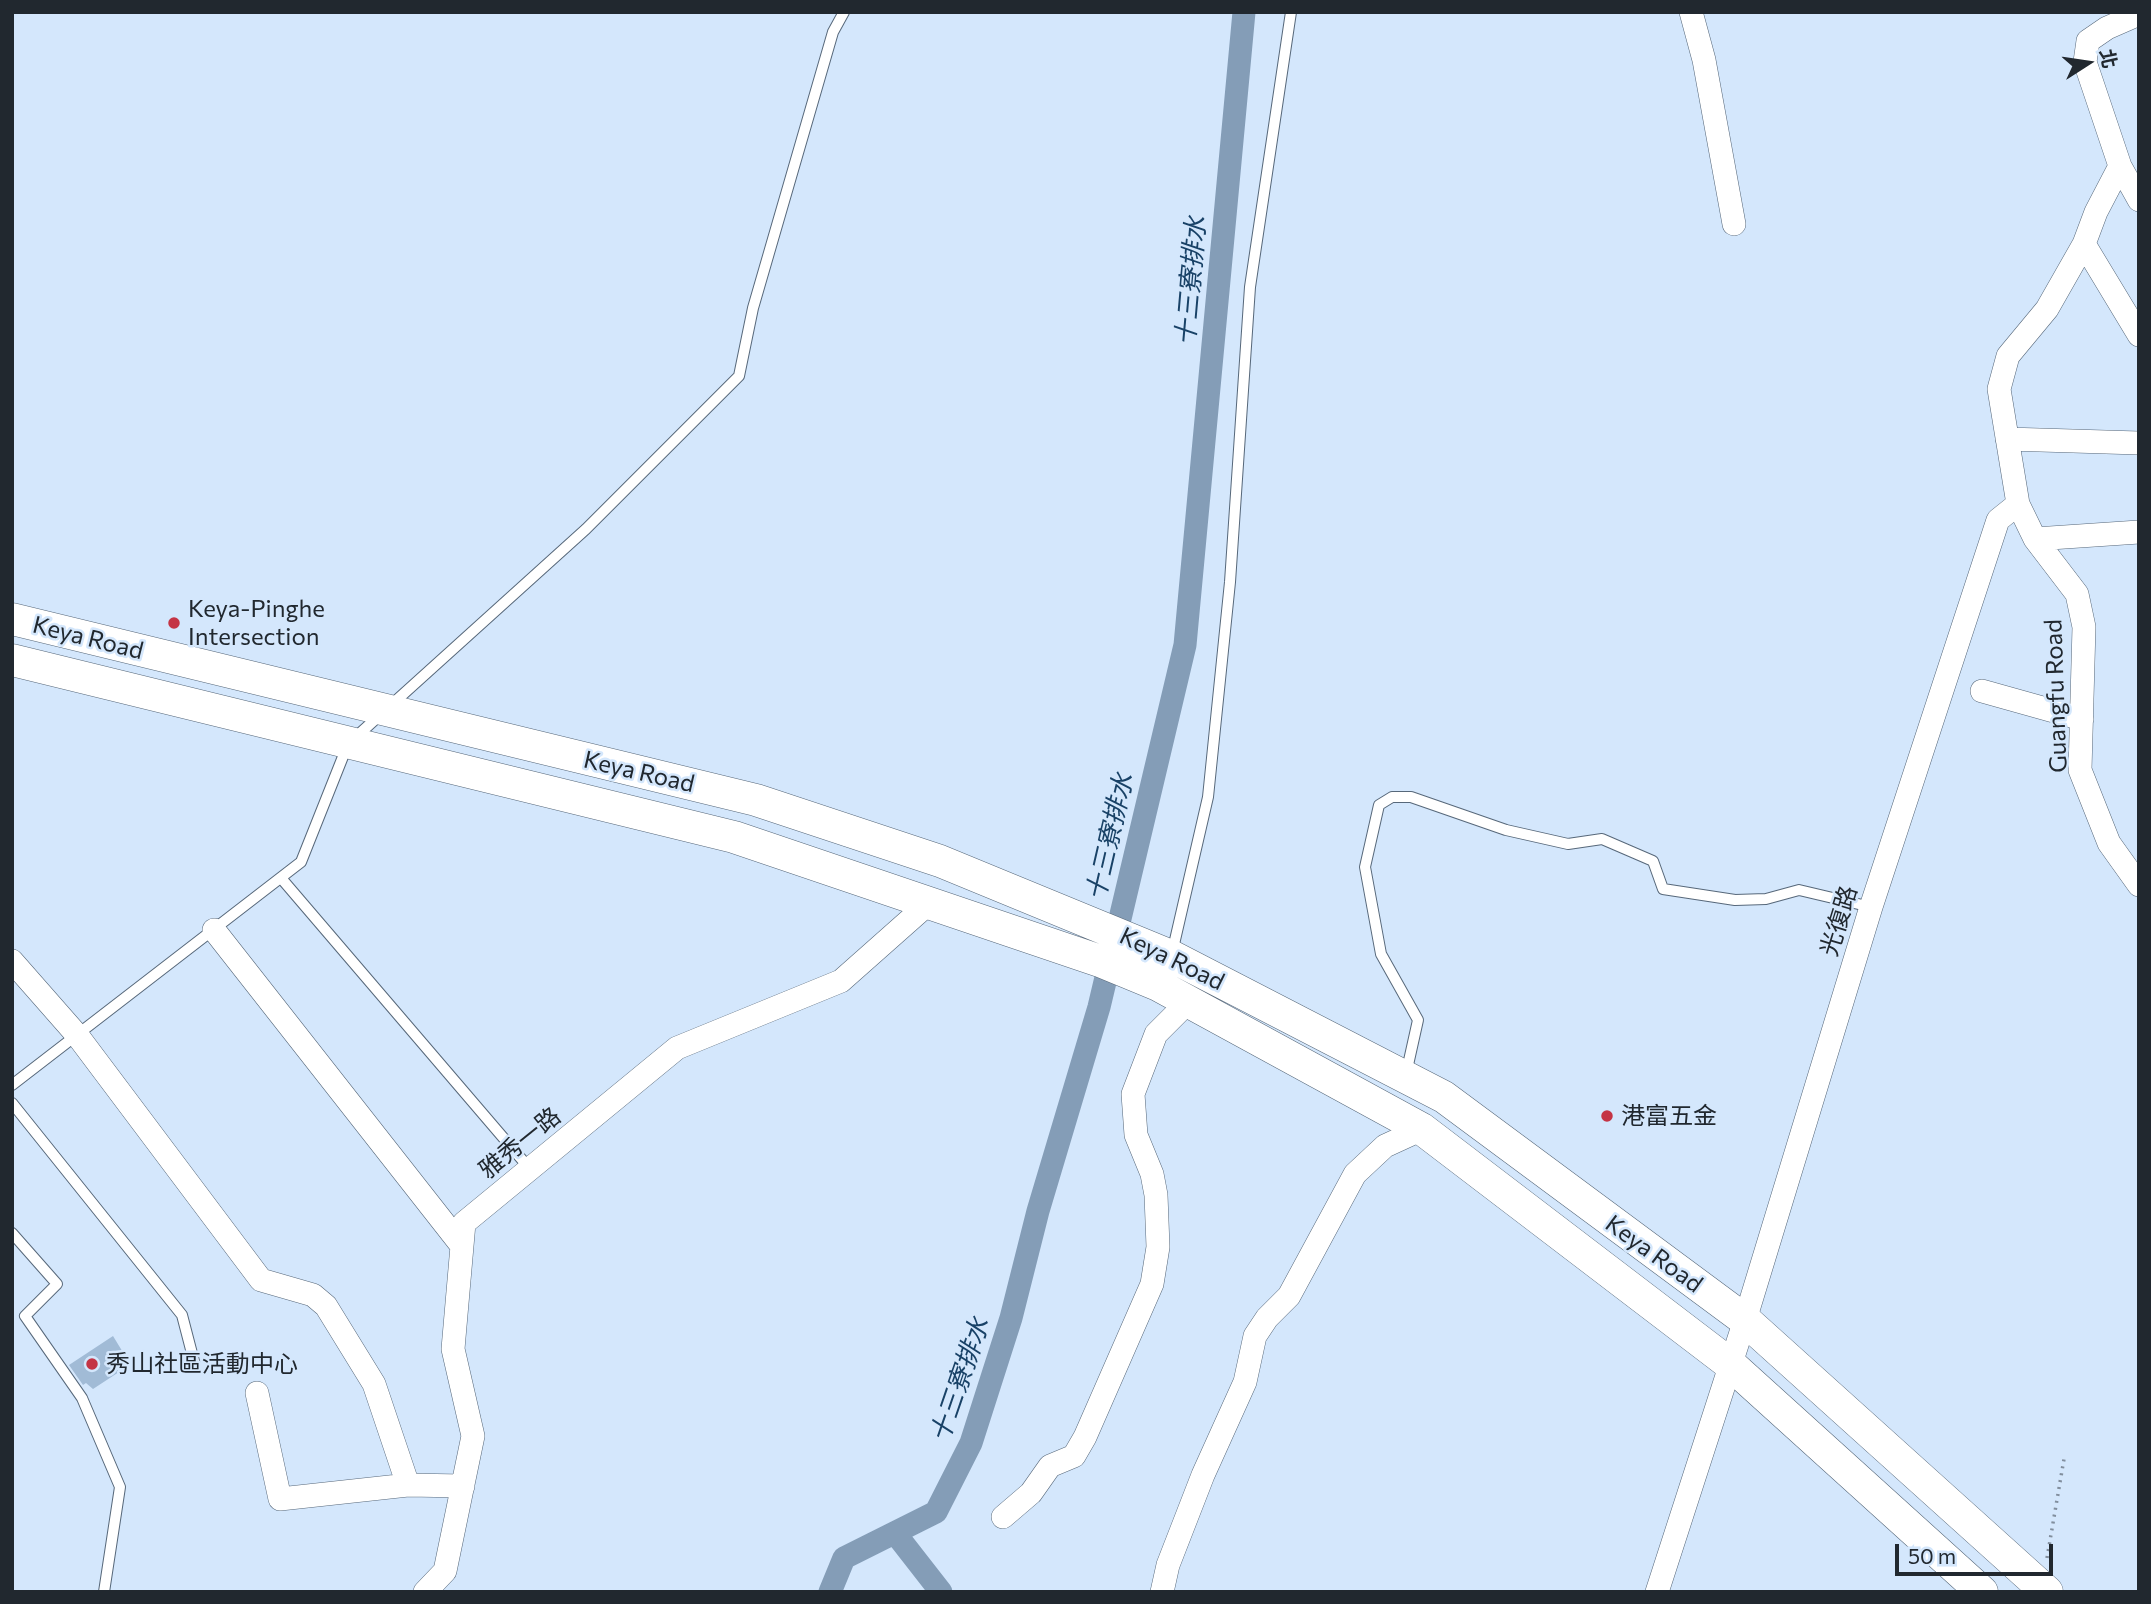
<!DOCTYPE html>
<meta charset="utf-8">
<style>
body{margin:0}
#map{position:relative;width:2151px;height:1604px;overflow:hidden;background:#d4e7fc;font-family:Commissioner,"Noto Sans TC",sans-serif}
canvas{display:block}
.frame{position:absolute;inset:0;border:14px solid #21282f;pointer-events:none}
.north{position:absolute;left:2053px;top:28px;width:70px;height:70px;-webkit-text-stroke:5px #d4e7fc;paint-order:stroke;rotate:78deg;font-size:19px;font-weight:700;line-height:28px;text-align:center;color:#21282f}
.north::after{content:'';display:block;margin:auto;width:24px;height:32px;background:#21282f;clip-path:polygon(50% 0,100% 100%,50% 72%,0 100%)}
.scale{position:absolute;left:1895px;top:1544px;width:158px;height:32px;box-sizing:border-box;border:4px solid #21282f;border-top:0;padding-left:9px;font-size:21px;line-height:24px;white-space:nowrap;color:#21282f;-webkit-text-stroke:5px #d4e7fc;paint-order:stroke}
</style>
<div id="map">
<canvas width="2151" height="1604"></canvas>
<div class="frame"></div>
<div class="north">北</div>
<div class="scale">50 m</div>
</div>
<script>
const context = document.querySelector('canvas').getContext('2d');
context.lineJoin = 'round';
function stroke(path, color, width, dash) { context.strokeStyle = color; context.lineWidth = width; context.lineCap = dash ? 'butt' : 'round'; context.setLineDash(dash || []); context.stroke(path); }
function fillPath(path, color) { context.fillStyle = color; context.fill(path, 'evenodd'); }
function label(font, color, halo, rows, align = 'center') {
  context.font = font + ' Commissioner,"Noto Sans TC",sans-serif'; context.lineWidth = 5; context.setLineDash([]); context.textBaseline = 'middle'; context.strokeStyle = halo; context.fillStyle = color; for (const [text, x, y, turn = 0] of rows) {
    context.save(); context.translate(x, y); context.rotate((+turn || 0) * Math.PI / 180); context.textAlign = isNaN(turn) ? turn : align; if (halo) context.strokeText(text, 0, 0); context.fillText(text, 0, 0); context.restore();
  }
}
stroke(new Path2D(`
 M895,1533L941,1592
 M830,1592L844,1558L936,1512L971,1443L1011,1318L1038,1211L1099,1007L1185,645L1244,12`), '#849db7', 23);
fillPath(new Path2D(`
 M113,1336L124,1354L112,1361L119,1372L93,1389L86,1383L83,1385L69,1365Z`), '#a1bbd6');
const lane = new Path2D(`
 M281,878L530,1169
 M1172,953L1208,797L1230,582L1250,287L1291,12
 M1406,1074L1418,1020L1381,954L1365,867L1379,805L1392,797H1411L1506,830L1568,844L1602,839L1653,861L1663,889L1735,900L1766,899L1799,890L1871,907
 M12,1085L301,862L348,744L586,529L739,376L753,308L833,32L844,12
 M12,1103L182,1315L195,1365
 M12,1233L57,1284L25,1316L82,1398L120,1487L104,1592`);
const street = new Path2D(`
 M1691,12L1704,60L1734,224
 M2139,14L2107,28L2088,41L2085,62L2120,166L2139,200
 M2120,166L2096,212L2084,244L2047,309L2008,356L1999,389L2018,504L2035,539L2077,594L2084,627L2080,770L2109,843L2139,885
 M2084,244L2139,335
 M2007,439L2139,443
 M2035,539L2139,532
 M1982,691L2082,719
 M214,930L462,1246
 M12,961L77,1035L261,1280L313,1295L326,1306L374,1384L408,1485
 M257,1393L280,1499L408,1485L463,1486
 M1003,1517L1031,1493L1050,1466L1074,1456L1085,1437L1152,1284L1158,1247L1156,1195L1152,1174L1136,1135L1133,1094L1156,1034L1187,1003
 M425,1592L445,1571L473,1436L453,1349L464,1223L677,1048L841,981L929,903
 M1162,1592L1168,1565L1203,1475L1245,1382L1255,1336L1267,1318L1289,1296L1355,1174L1385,1146L1422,1129
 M1657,1592L1745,1320L1871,907L1998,520L2018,504`);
const secondary = new Path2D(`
 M12,619L756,800L940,861L1171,956L1444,1097L1745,1320L2047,1592
 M12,660L734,837L1100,961L1158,985L1422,1129L1730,1364L1982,1592`);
stroke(lane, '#57687a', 12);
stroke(street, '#57687a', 24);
stroke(secondary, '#57687a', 33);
stroke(new Path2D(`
 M2047,1558L2064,1459`), '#818e9d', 3.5, [2, 5]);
stroke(lane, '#fff', 10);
stroke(street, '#fff', 23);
stroke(secondary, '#fff', 32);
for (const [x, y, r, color] of [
 [174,623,7,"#c43445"],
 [1607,1116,7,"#c43445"],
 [92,1364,7,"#c43445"]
]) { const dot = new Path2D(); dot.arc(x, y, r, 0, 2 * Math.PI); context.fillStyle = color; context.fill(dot); stroke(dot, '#d4e7fc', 2.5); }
label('24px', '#21282f', '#d4e7fc', [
 ["Keya-Pinghe",188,609],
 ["Intersection",188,637],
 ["港富五金",1621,1116],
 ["秀山社區活動中心",106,1364]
], 'left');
label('24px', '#21282f', '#d4e7fc', [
 ["Keya Road",88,638,14],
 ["Guangfu Road",2056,696,-92],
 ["Keya Road",639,772,13],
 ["光復路",1839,921,-73],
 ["Keya Road",1172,959,26],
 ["雅秀一路",520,1143,-39],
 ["Keya Road",1654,1254,36]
]);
label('italic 26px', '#194267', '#d4e7fc', [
 ["十三寮排水",1191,281,-85],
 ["十三寮排水",1110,837,-77],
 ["十三寮排水",960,1380,-71]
]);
</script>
